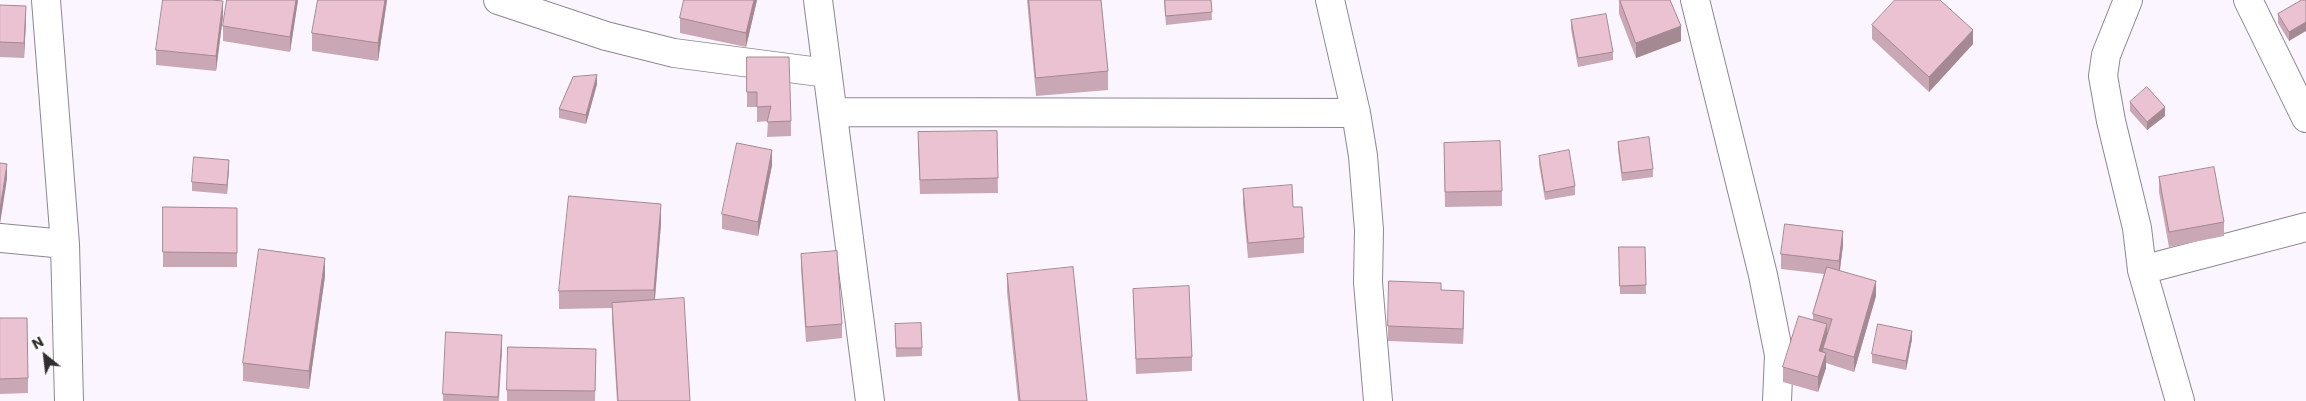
<!DOCTYPE html>
<style>
body{margin:0}
#map{position:relative;width:2306px;height:401px;overflow:hidden;background:#faf5fe;font-family:Poppins,sans-serif}
canvas{display:block}
.north{position:absolute;left:20px;top:331px;width:50px;height:50px;-webkit-text-stroke:4px #fff;paint-order:stroke;rotate:331deg;font-size:14px;font-weight:700;line-height:20px;text-align:center;color:#312e32}
.north::after{content:'';display:block;margin:auto;width:18px;height:22px;background:#312e32;clip-path:polygon(50% 0,100% 100%,50% 72%,0 100%)}
</style>
<div id="map">
<canvas width="2306" height="401"></canvas>
<div class="north">N</div>
</div>
<script>
const context = document.querySelector('canvas').getContext('2d');
context.lineJoin = 'round';
function stroke(path, color, width, dash) { context.strokeStyle = color; context.lineWidth = width; context.lineCap = dash ? 'butt' : 'round'; context.setLineDash(dash || []); context.stroke(path); }
function fillPath(path, color) { context.fillStyle = color; context.fill(path, 'evenodd'); }
const minor = new Path2D(`
 M46,0L65,244L69,401
 M498,0L606,36L674,53L827,73
 M818,0L870,401
 M1330,0L1356,113L1363,156L1369,230L1368,282L1378,401
 M1695,0L1763,275L1779,355L1777,401
 M2128,0L2106,55L2103,76L2111,121L2137,228L2142,270L2180,401
 M2248,0L2306,118
 M833,112L1356,113
 M0,238L65,244
 M2142,270L2306,227`);
stroke(minor, '#8d8791', 30);
stroke(minor, '#fff', 28);
fillPath(new Path2D(`
 M298,0L290,52L223,41V26Z
 M387,0L378,61L312,51V33Z
 M757,0L746,47L680,33V18Z
 M1027,0H1101L1108,71V90L1036,96Z
 M1164,0H1211L1212,20L1166,25Z
 M1619,0L1681,41L1636,58L1619,14Z
 M2302,0L2289,41L2278,23V14Z
 M0,5L26,21L24,58L0,57Z
 M223,16L216,71L156,65V50Z
 M1571,20L1613,52V60L1578,67L1571,29Z
 M1872,25L1973,44L1929,92L1872,39Z
 M747,57L791,121V136L767,137L768,121L757,122V107H747Z
 M597,84L586,124L559,118V109Z
 M2130,102L2165,116L2147,130L2130,111Z
 M997,131L998,193L920,194L918,147Z
 M1618,142L1653,169V177L1622,181L1618,150Z
 M1444,143L1502,191V206L1445,207Z
 M1539,156L1575,186V195L1545,200L1539,164Z
 M772,165L758,236L722,229V214Z
 M229,168L227,194L192,191V182Z
 M2159,177L2224,222V236L2169,247L2159,192Z
 M1243,189L1293,207L1304,238V253L1248,258L1243,204Z
 M163,207L237,208V267H163Z
 M661,223L655,300L690,401H617L612,321V308L559,309V291Z
 M1843,245L1840,270L1876,296L1854,372L1826,363V368L1818,392L1783,382V367L1813,320V314L1824,274L1781,269V254Z
 M1619,247H1645L1646,294H1620Z
 M801,254L842,324V338L806,342L801,269Z
 M1007,274L1087,401H1018L1007,292Z
 M325,276L309,389L243,381V363Z
 M1133,289L1192,357V371L1136,374Z
 M1441,290L1464,305L1463,344L1388,341V326Z
 M0,318L28,378V393L0,394Z
 M895,324L922,348V356L896,357Z
 M1912,339L1906,370L1872,363V354Z
 M596,349L595,401H507V390Z
 M502,350L499,401H443V394Z`), '#caa7b4');
fillPath(new Path2D(`
 M296,0H298L290,52V37Z
 M385,0H387L378,61V43Z
 M754,0H757L746,47V33Z
 M223,1V16L216,71V56Z
 M26,6V21L24,58V43Z
 M2306,22V31L2289,41V32Z
 M1681,26V41L1636,58V43Z
 M1973,30V44L1929,92V77Z
 M597,75V84L586,124V115Z
 M2165,107V116L2147,130V122Z
 M772,150V165L758,236V222Z
 M229,160V168L227,194V185Z
 M7,164V179L0,224V209Z
 M661,204V223L654,308V290Z
 M1843,231V245L1839,276V261Z
 M325,258V276L309,389V371Z
 M1876,281V296L1854,372V357Z
 M1464,291V305L1463,344V329Z
 M1827,324V339L1823,348V354L1819,351Z
 M1912,331V339L1906,370V361Z
 M502,335V350L498,401Z
 M1826,353V368L1818,392V377Z`), '#a48892');
const building = new Path2D(`
 M163,0H212L223,1L216,56L156,50Z
 M227,0H296L290,37L223,26Z
 M318,0H385L378,43L312,33Z
 M684,0H754L746,33L680,18Z
 M1029,0H1101L1108,71L1036,78Z
 M1165,0H1211L1212,12L1166,16Z
 M1620,0H1670L1681,26L1636,43Z
 M1895,0H1940L1973,30L1929,77L1872,25Z
 M2302,0H2306V22L2289,32L2278,14Z
 M0,5L26,6L24,43L0,42Z
 M1606,14L1613,52L1578,58L1571,20Z
 M747,57H789L791,121L767,122L771,106L757,107V92H747Z
 M597,75L586,115L559,109L573,77Z
 M2147,87L2165,107L2147,122L2130,102Z
 M997,131L998,178L920,180L918,132Z
 M1649,137L1653,169L1622,173L1618,142Z
 M1500,141L1502,191L1445,192L1444,143Z
 M737,143L772,150L758,222L722,214Z
 M1569,150L1575,186L1545,192L1539,156Z
 M194,157L229,160L227,185L192,182Z
 M0,163L7,164L0,209Z
 M2214,167L2224,222L2169,232L2159,177Z
 M1292,185L1293,207H1302L1304,238L1248,243L1243,189Z
 M569,196L661,204L654,290L559,291Z
 M163,207L237,208V253L163,252Z
 M1785,224L1843,231L1839,261L1781,254Z
 M1619,247H1645L1646,285L1620,286Z
 M259,249L325,258L309,371L243,363Z
 M837,251L842,324L806,327L801,254Z
 M1073,267L1087,401H1020L1007,274Z
 M1827,267L1876,281L1854,357L1823,348L1832,319L1813,314Z
 M1389,281L1441,283V290L1464,291L1463,329L1388,326Z
 M1189,286L1192,357L1136,359L1133,289Z
 M684,298L690,401H618L612,303Z
 M1799,316L1827,324L1819,351L1826,353L1818,377L1783,367Z
 M0,318H27L28,378L0,379Z
 M921,323L922,348H896L895,324Z
 M1878,324L1912,331L1906,361L1872,354Z
 M446,332L502,335L498,397L443,394Z
 M508,347L596,349L595,391L507,390Z`);
fillPath(building, '#ebc2d1');
stroke(building, '#a48892', 1);
</script>
